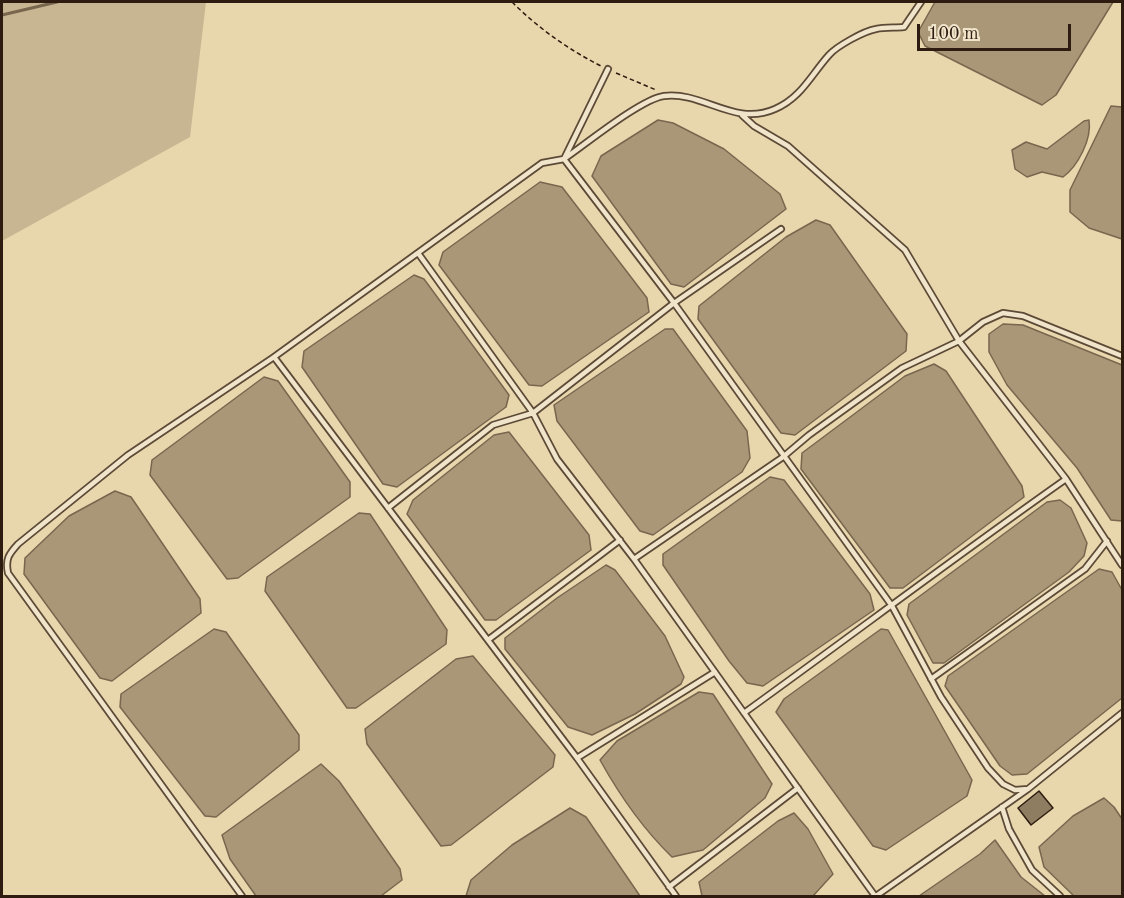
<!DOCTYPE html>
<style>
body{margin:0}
#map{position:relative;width:1124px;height:898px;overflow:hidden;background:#e8d6ad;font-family:"Old Standard TT",serif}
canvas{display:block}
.frame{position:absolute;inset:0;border:3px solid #2e1c10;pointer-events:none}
.scale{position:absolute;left:917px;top:24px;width:154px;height:27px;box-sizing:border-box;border:3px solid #2e1c10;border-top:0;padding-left:8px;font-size:18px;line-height:21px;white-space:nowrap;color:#2e1c10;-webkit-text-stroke:4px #f0e4ca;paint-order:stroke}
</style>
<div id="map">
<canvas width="1124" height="898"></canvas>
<div class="frame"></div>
<div class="scale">100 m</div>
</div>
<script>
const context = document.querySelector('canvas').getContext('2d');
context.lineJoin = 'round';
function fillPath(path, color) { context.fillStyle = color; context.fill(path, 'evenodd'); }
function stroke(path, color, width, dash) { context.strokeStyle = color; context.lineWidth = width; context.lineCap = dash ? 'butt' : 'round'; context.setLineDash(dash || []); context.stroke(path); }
fillPath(new Path2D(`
 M2,2H206L190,137L2,241Z`), '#c8b692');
const water = new Path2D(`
 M935,2H1113L1056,95L1042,105L925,46L918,32Z
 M1111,106L1122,107V239L1089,228L1070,212V190Z
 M658,120L673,123L724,149L780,194L786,209L684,287L671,284L592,176L601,156Z
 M1089,120C1092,139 1078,166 1063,177L1042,172L1027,177L1015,169L1012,150L1026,142L1047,149L1084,121Z
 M540,182L562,187L647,298L649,312L542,386L529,385L439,265L443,252Z
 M816,220L830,225L907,334L906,351L795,435L781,433L698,319L699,306L786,237Z
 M414,275L424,279L509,395L506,407L397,487L383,484L302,367L304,351Z
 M1003,324L1023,325L1122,365V521L1111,520L1077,468L1007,385L989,352V334Z
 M665,329H673L747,431L750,458L742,472L653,535L640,531L557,421L554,405Z
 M934,364L946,371L1022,486L1024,497L903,588H890L801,469L802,453L905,376Z
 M264,377L278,381L350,482V497L238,578L227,579L150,475L152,460Z
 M509,432L589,535L591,550L496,620H485L407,514L413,500L494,435Z
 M770,477L784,480L870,594L874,610L763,686L747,683L729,661L663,565V554Z
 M115,491L131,497L200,599L201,613L112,681L100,678L24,574L25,558L69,516Z
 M1060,500L1071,508L1087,543L1084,556L1069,572L944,663H933L907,615L909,604L1047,502Z
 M359,513L370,514L447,630L446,644L356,708H347L265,591L267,577Z
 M606,565L615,570L665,636L684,677L681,684L635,714L592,735L568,727L505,649V638L557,598Z
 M1099,569L1112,572L1122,590V698L1027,774L1012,775L1000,766L945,686L948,676Z
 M214,629L226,632L299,735V750L216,817L205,816L120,707L121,694Z
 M881,629L888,630L972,780L967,796L886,850L873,846L776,712L784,699Z
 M473,656L555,755L553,767L451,845L441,846L367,744L365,729L456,659Z
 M699,692L713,694L772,784L765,798L703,850L672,857C643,829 620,796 600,760L617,741Z
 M321,764L339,781L400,869L402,880L381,896H256L230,859L222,835Z
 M1104,798L1114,807L1122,819V896H1074L1044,867L1039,847L1073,816Z
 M570,808L586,817L640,896H466L471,880L512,845Z
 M794,813L808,829L833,874L813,896H702L699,882L778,821Z
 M995,840L1021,877L1045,896H919L980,854Z`);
fillPath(water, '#a99778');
stroke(water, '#78664e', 1.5);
stroke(new Path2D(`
 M2,15L57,2`), '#78664e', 3);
const building = new Path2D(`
 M1039,791L1053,808L1031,825L1018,808Z`);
fillPath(building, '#8f7d62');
stroke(building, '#2e1c10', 1.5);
const lane = new Path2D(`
 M921,2L904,27C895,28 885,27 876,29C864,31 837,46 829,55C811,75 801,98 775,109C734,127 703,91 664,96C641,99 586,144 564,159L674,303L892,606L941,697L988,768L1003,784L1015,790L1028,789L1122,713
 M742,115L754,126L788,146L905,250L959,341L1066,479L1122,565
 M418,253L533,413L557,459L634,559L875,896
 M274,357L577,758L676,896
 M388,508L493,425L533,413L674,303L781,229
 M634,559L783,457L809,435L902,368L959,341L983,322L1003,313L1023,316L1122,356
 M488,640L620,540
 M931,679L1085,569L1107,541
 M744,713C852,635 958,555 1066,479
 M577,758L715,672
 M1002,807L1009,829L1032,870L1060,896
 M669,887L798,788
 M242,896L8,573C5,559 9,554 18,544L128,455L274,357L542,163L564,159L608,69
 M876,896L1028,789`);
stroke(lane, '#5c4a37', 8);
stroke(new Path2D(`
 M512,2C538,28 569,50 601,66
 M616,73L656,90`), '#2e1c10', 1.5, [4.5, 3]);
stroke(lane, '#f0e4ca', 4.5);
</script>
